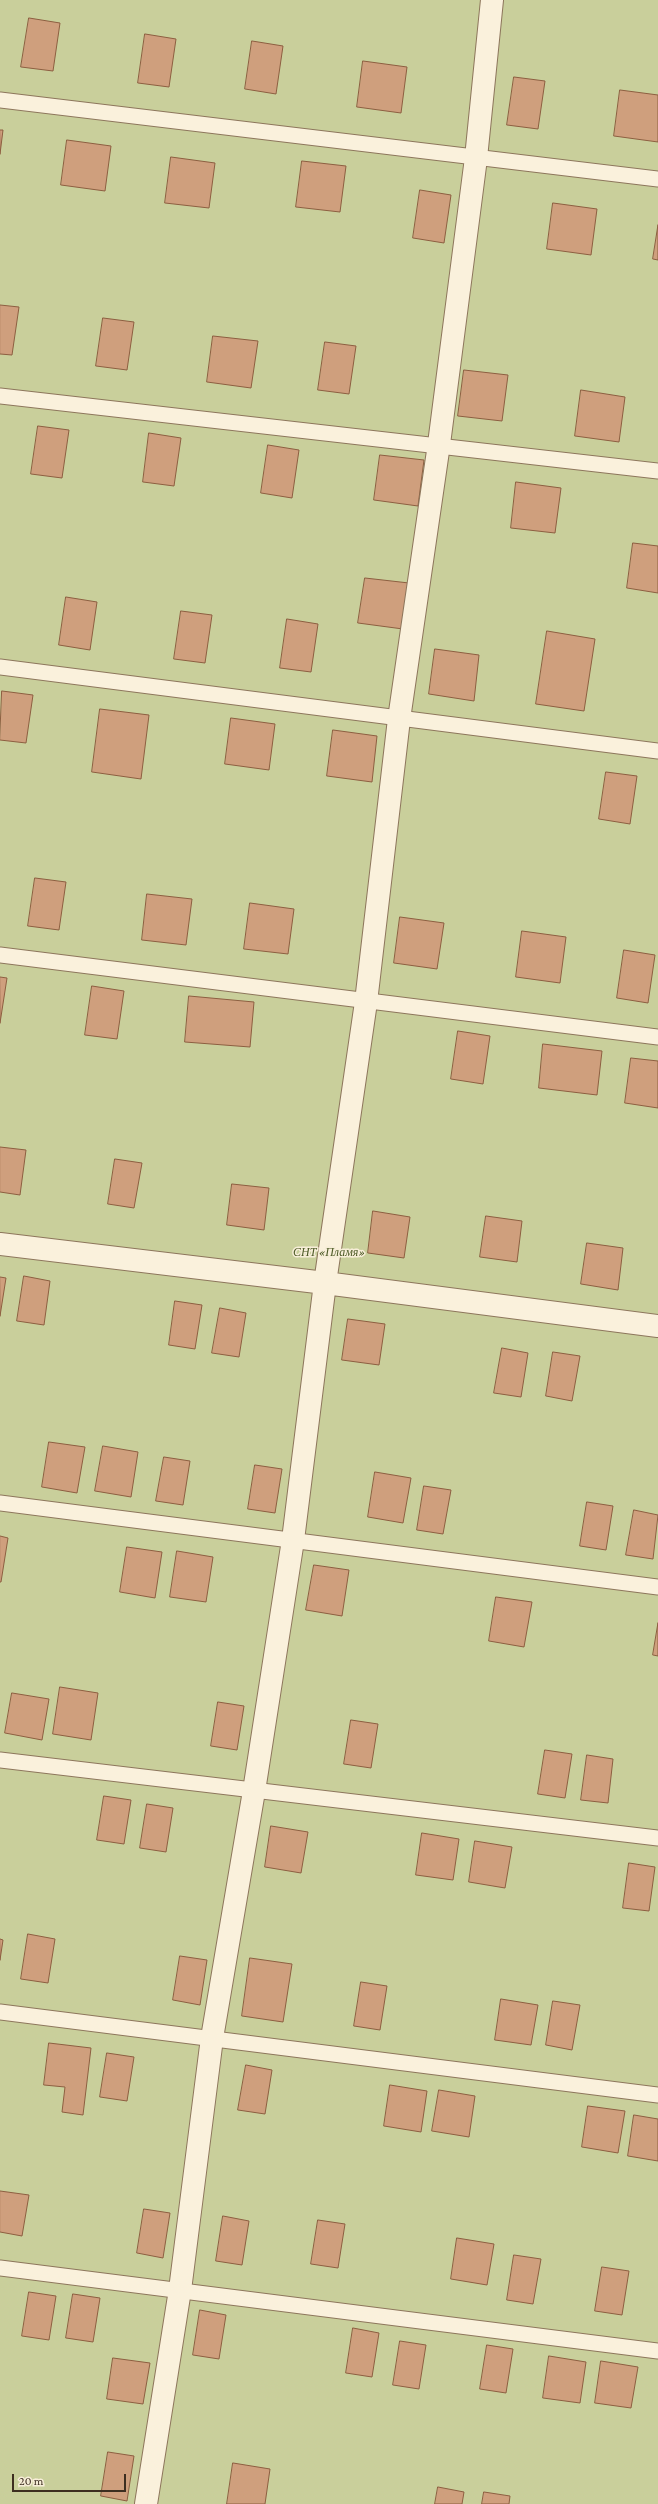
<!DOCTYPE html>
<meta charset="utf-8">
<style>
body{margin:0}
#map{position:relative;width:658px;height:2504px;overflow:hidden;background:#f0e4c8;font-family:"Crimson Pro",serif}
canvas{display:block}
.scale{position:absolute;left:12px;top:2474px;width:114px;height:18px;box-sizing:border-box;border:2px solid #3d2e20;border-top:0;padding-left:5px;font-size:12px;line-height:14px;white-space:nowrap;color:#3d2e20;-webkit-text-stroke:3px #f7eed8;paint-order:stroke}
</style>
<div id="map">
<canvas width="658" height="2504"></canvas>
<div class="scale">20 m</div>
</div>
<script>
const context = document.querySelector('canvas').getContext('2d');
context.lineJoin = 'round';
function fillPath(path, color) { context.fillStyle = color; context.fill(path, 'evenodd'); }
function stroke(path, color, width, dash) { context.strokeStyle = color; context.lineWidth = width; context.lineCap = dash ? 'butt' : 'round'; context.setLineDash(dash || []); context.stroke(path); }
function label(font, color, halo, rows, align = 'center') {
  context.font = font + ' "Crimson Pro",serif'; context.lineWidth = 3; context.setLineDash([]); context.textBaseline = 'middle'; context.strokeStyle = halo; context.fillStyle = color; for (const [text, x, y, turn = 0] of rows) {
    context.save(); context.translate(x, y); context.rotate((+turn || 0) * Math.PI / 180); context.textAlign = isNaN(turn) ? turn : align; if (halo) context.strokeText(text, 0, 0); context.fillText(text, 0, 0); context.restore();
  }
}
fillPath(new Path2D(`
 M0,0H658V2504H0Z`), '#c9cf9b');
const building = new Path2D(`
 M29,18L60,23L53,71L21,67Z
 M145,34L176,39L169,87L138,83Z
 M252,41L283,46L276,94L245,89Z
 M363,61L407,67L401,113L357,107Z
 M514,77L545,81L538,129L507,125Z
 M620,90L658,95V142L614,136Z
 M0,130H3L0,154Z
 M67,140L111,146L105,191L61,185Z
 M171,157L215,163L209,208L165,203Z
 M302,161L346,166L340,212L296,207Z
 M420,190L451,195L444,243L413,238Z
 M553,203L597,209L591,255L547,249Z
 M658,225V260L653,259Z
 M0,305L19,307L12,355L0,354Z
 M103,318L134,322L127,370L96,366Z
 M213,336L258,341L251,388L207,382Z
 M325,342L356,346L349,394L318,390Z
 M464,370L508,375L502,421L458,416Z
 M581,390L625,397L619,442L575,436Z
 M38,426L69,430L62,478L31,474Z
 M149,433L181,438L174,486L143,482Z
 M268,445L299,450L292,498L261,493Z
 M380,455L424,460L418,506L374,500Z
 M516,482L561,488L555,533L511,528Z
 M633,543L658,546V593L627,588Z
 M365,578L409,583L403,629L358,623Z
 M66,597L97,602L90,650L59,645Z
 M181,611L212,615L205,663L174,659Z
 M287,619L318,624L311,672L280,668Z
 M547,631L595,639L584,711L536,704Z
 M435,649L479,655L474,701L429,694Z
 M2,691L33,695L26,743L0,740Z
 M100,709L149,715L141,779L92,772Z
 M231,718L275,724L269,770L225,764Z
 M333,730L377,736L372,782L327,776Z
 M606,772L637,776L630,824L599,819Z
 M35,878L66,882L59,930L28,926Z
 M147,894L192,899L186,945L142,940Z
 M250,903L294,909L288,954L244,949Z
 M400,917L444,923L437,969L394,963Z
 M522,931L566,937L560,983L516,977Z
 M624,950L655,955L648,1003L617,998Z
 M0,977L7,978L0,1023Z
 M92,986L124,991L117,1039L85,1035Z
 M189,996L254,1002L250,1047L185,1042Z
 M458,1031L490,1036L483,1084L451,1079Z
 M543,1044L602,1051L597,1095L539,1088Z
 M631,1058L658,1061V1108L625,1103Z
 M0,1147L26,1150L20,1195L0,1192Z
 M115,1159L142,1163L134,1208L108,1204Z
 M232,1184L269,1188L264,1230L227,1225Z
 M373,1211L410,1217L404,1258L368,1253Z
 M486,1216L522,1221L517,1262L480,1257Z
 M587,1243L623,1248L618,1290L581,1284Z
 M24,1276L50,1281L44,1325L17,1321Z
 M0,1277L6,1278L0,1316Z
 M175,1301L202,1305L195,1349L169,1345Z
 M220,1308L246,1313L239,1357L212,1353Z
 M348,1319L385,1324L379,1365L342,1360Z
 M502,1348L528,1353L521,1397L494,1393Z
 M553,1352L580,1356L572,1401L546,1396Z
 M49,1442L85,1447L77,1493L42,1487Z
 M103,1446L138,1452L131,1497L95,1491Z
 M164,1457L190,1461L183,1505L156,1501Z
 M255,1465L282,1469L275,1513L248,1509Z
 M375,1472L411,1478L403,1523L368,1517Z
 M424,1486L451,1490L443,1534L417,1530Z
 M587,1502L613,1506L606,1550L580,1546Z
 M634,1510L658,1515L653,1559L626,1555Z
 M0,1536L8,1538L1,1582H0Z
 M127,1547L162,1552L155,1598L120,1592Z
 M177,1551L213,1557L206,1602L170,1597Z
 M314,1565L349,1570L342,1616L306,1610Z
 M496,1597L532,1602L524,1647L489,1641Z
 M658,1623V1656L653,1655Z
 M60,1687L98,1693L91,1740L53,1734Z
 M12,1693L49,1699L42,1740L5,1733Z
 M218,1702L244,1706L237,1750L211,1746Z
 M351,1720L378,1724L371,1768L344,1764Z
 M545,1750L572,1754L565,1798L538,1794Z
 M587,1755L613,1759L608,1803L581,1800Z
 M104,1796L131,1800L124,1844L97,1840Z
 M147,1804L173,1808L166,1852L140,1848Z
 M271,1826L308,1832L301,1873L265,1867Z
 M422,1833L459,1839L453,1880L416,1875Z
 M475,1841L512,1847L505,1888L469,1882Z
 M629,1863L655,1867L649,1911L623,1908Z
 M28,1934L55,1939L48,1983L21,1979Z
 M0,1939L3,1940L0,1960Z
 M180,1956L207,1960L200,2005L173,2000Z
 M250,1958L292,1964L283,2022L242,2016Z
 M361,1982L387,1986L380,2030L354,2026Z
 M501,1999L538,2005L531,2045L495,2040Z
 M553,2001L580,2005L572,2050L546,2045Z
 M49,2043L91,2048L83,2115L62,2112L65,2087L44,2085Z
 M107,2053L134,2057L127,2101L100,2097Z
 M246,2065L272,2070L265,2114L238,2110Z
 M390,2085L427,2091L421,2132L384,2126Z
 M439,2090L475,2096L469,2137L432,2131Z
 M588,2106L625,2111L618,2153L582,2147Z
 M634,2115L658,2119V2161L628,2156Z
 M0,2191L29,2195L22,2236L0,2232Z
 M144,2209L170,2213L163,2258L137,2253Z
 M223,2216L249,2221L242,2265L216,2261Z
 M318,2220L345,2224L338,2268L311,2264Z
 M457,2238L494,2244L487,2285L451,2279Z
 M514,2255L541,2259L533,2304L507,2300Z
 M602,2267L629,2271L622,2315L595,2311Z
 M29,2292L56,2296L49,2340L22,2336Z
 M73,2294L100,2298L93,2342L66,2338Z
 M200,2310L226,2315L219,2359L193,2355Z
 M353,2328L379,2333L372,2377L346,2373Z
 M400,2341L426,2345L419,2389L393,2385Z
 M487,2345L513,2349L506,2393L480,2389Z
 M549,2356L586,2362L580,2403L543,2398Z
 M113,2358L150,2363L143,2404L107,2399Z
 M601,2361L638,2367L631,2408L595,2403Z
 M108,2452L134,2456L127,2501L101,2496Z
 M233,2463L270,2469L265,2504H227Z
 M438,2487L464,2492L462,2504H435Z
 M484,2492L510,2496L509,2504H482Z`);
fillPath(building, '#cf9f7d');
stroke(building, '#8d5f41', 1);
const lane = new Path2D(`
 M0,100L658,179
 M0,396L658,471
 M0,667L658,751
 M0,955L658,1037
 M0,1503L658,1587
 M0,1760L658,1838
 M0,2012L658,2095
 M0,2268L658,2351`);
const street = new Path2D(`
 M0,1244L325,1283L658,1326
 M146,2504L180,2290L212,2038L254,1791L293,1540L325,1283L366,1002L399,719L439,444L476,158L492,0`);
stroke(lane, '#8d765c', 17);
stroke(street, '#8d765c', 24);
stroke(lane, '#faf1dc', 15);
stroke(street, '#faf1dc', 22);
label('italic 12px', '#4d5a26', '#f7eed8', [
 ["СНТ «Пламя»",329,1252]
]);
</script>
